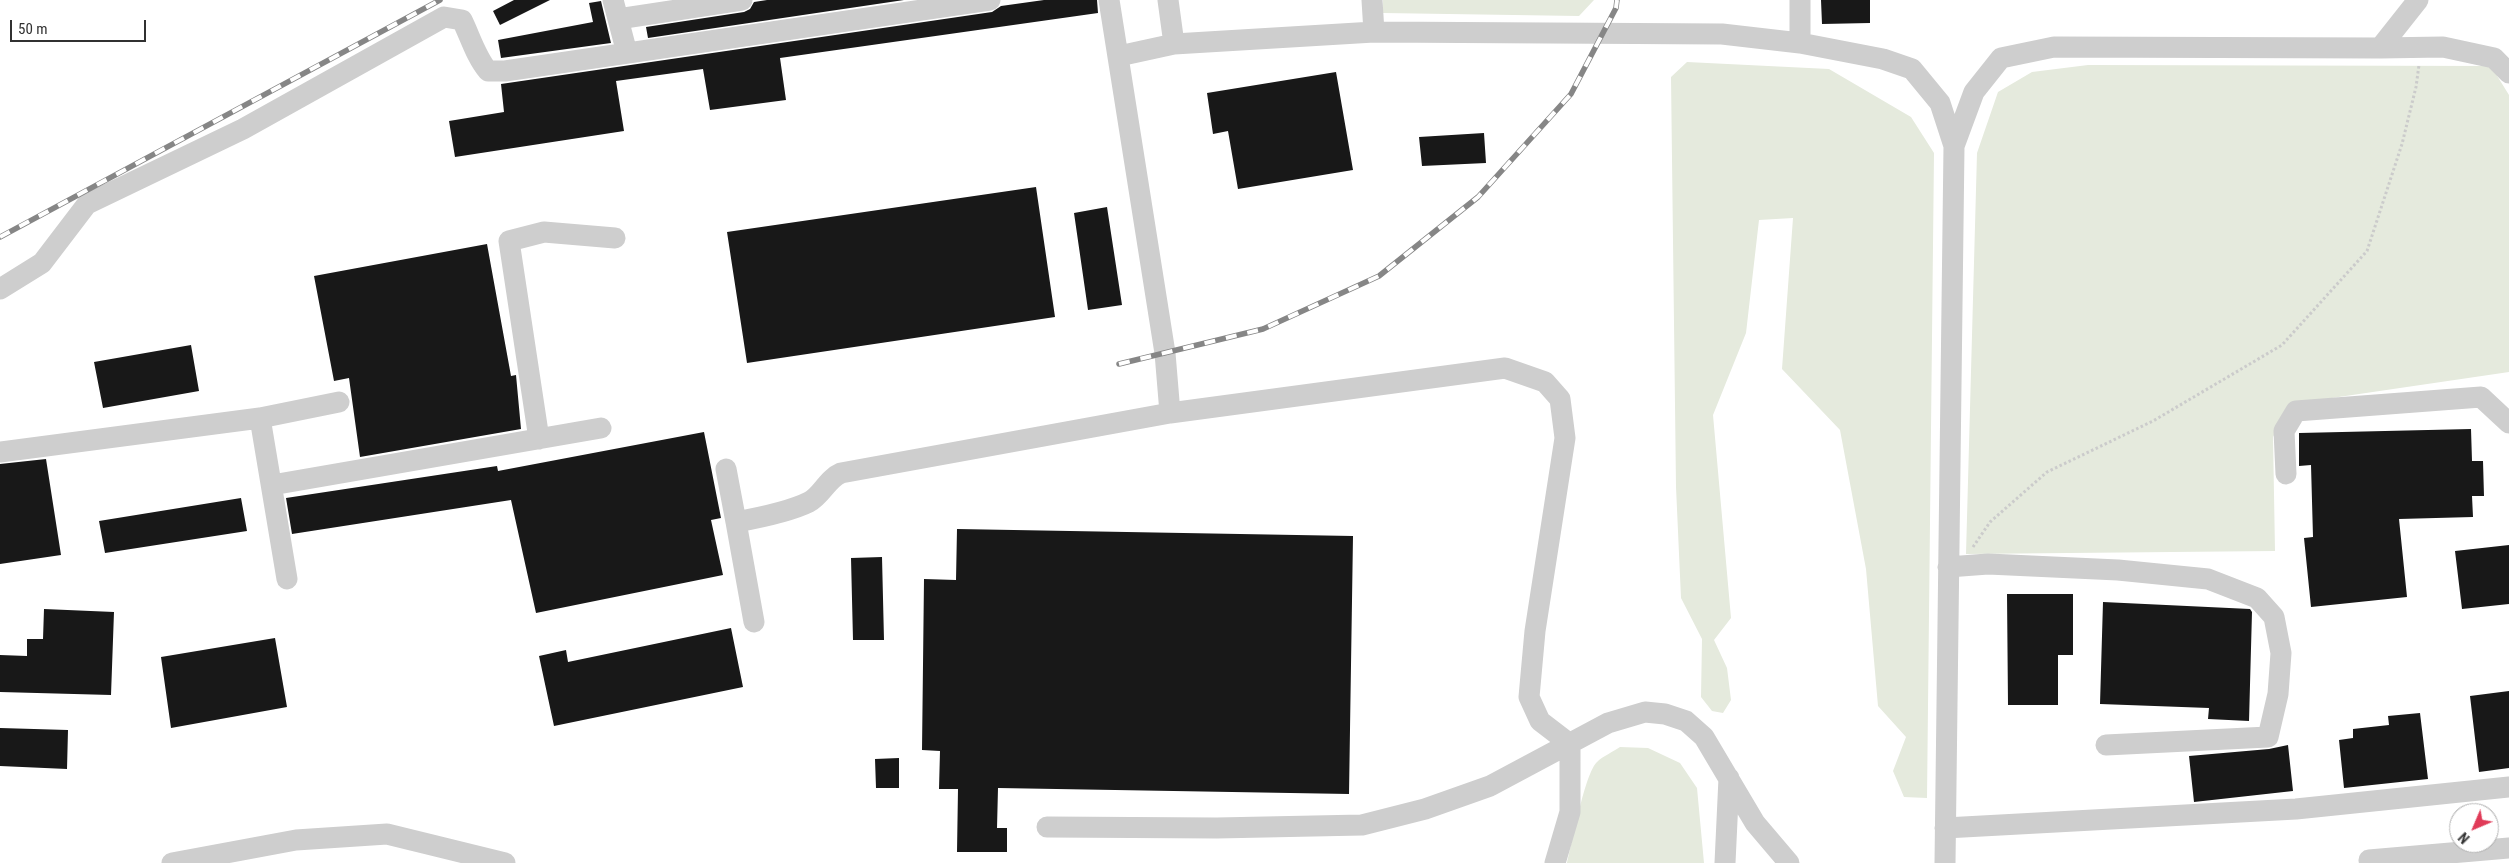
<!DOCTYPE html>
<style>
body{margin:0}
#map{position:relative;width:2509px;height:863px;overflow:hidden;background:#fff;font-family:"Roboto Condensed",sans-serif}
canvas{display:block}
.north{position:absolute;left:2449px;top:803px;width:50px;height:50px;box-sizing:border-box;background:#fff;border:1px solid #adadad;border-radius:50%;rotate:225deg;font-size:14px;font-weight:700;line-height:20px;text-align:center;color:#313131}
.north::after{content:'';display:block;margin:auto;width:18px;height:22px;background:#e03b58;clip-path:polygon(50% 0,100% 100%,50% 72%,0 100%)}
.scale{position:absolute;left:10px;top:20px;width:136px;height:22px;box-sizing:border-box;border:2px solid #313131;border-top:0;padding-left:6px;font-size:15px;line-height:18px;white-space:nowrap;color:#313131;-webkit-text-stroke:4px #fff;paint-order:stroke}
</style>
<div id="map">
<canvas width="2509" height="863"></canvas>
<div class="north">N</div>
<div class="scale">50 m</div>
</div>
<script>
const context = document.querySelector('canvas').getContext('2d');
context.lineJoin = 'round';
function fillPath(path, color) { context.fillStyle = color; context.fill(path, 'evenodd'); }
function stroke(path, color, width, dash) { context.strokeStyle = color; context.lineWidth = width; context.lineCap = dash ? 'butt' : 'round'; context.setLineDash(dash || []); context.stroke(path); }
fillPath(new Path2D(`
 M1383,0H1594L1579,16L1383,13Z
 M1687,62L1829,69L1911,117L1934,153L1927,798L1904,797L1893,771L1906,737L1878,706L1866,569L1840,430L1782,369L1793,218L1759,220L1746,333L1713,415L1731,618L1714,640L1727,668L1731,700L1723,713L1712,711L1701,697L1702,639L1681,598L1676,487L1671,77Z
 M2088,65L2491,66L2509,95V372L2291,404L2273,437L2275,551L1966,554L1977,153L1998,92L2032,72Z
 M1620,747L1648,748L1680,763L1697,788L1704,863H1567C1572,843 1585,773 1597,762C1603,756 1613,752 1620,747Z`), '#e5eadd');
fillPath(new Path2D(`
 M514,0H550L500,25L493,11Z
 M767,0H904L648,38L646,27L744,12L750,9L754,2Z
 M1044,0H1097L1098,13L780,58L786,100L710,110L703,69L616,81L624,131L455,157L449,121L504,112L501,84L992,12L1001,6Z
 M1821,0H1870V23L1822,24Z
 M601,1L611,43L501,58L498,40L593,22L589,3Z
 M1336,72L1353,170L1238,189L1228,131L1213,134L1207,93Z
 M1484,133L1486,163L1422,166L1419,137Z
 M1036,187L1055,317L747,363L727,232Z
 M1107,207L1122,305L1088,310L1074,213Z
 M487,244L511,376L516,375L521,429L360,457L349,378L334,381L314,276Z
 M191,345L199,391L103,408L94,362Z
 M2471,429L2472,461H2483L2484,496H2472L2473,517L2399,519L2407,597L2311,607L2304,538L2313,537L2311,465L2299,466V433Z
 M704,432L721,518L711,520L723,575L536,613L511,500L292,534L286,498L497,466L498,471Z
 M46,459L61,555L0,564V464Z
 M241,498L247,531L105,553L99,521Z
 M957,529L1353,536L1349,794L998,788L997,828H1007V852H957L958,789H939L940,751L922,750L924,579L956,580Z
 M2509,545V604L2462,609L2455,551Z
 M882,557L884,640H853L851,558Z
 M2007,594H2073V655H2058V705H2008Z
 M2103,602L2250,609L2252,612L2249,721L2208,719L2209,708L2100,704Z
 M44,609L114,612L111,695L0,692V655L27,656V639H43Z
 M731,628L743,687L554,726L539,656L566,650L568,662Z
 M275,638L287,707L171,728L161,657Z
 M2509,691V768L2479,772L2470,696Z
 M2420,713L2428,779L2344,788L2339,740L2353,738V729L2389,725L2388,716Z
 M0,728L68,730L67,769L0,766Z
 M2288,745L2293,791L2194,802L2189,756L2269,749Z
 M899,758V788H876L875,759Z`), '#181818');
stroke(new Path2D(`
 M1973,547L1990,522L2047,472L2153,421L2282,345L2367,251L2402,144L2416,87L2419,65`), '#cbcbcb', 3, [2.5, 2.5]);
stroke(new Path2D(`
 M613,0L627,53
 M1109,0L1165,353L1170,413
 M1168,0L1174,44
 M1372,0L1374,32
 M618,19L742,0
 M1800,43V0
 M2380,48L2443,47L2494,58L2509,73
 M1119,56L1174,44L1374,32L1722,34L1800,43L1883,59L1912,69L1940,103L1954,146L1945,863
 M1954,146L1974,92L2001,58L2054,47L2380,48L2418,0
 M0,289L42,263L87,204L243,129L444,17L462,20C470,36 476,57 488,71H505L990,0
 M260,418L287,579
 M539,439L509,241L544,232L615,238
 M0,452L260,418L339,402
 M726,469L736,522
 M2286,474L2284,431L2296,411L2481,397L2509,423
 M272,485L601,428
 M1948,567L1988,564L2118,570L2208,579L2257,598L2274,617L2281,653L2278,694L2268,737L2106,745
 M754,622L736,522C758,518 789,512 809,502C822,495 827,479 841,473L1170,413L1505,368L1545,382L1560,399L1565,438L1535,631L1529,697L1540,721L1570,744V812L1555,863
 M1047,827L1217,828L1362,825L1425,809L1490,786L1608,723L1645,712L1665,714L1686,721L1704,737L1755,823L1789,863
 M1945,828L2296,809L2509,787
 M2369,860L2509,848
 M172,863L296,840L387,834L505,863
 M1725,863L1729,778`), '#cecece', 21);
const rail = new Path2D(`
 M0,237L440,0
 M1119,364L1263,329L1379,276L1478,197L1571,94L1616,8L1617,0`);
stroke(rail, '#868686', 5.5);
stroke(rail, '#fff', 4, [11]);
</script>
